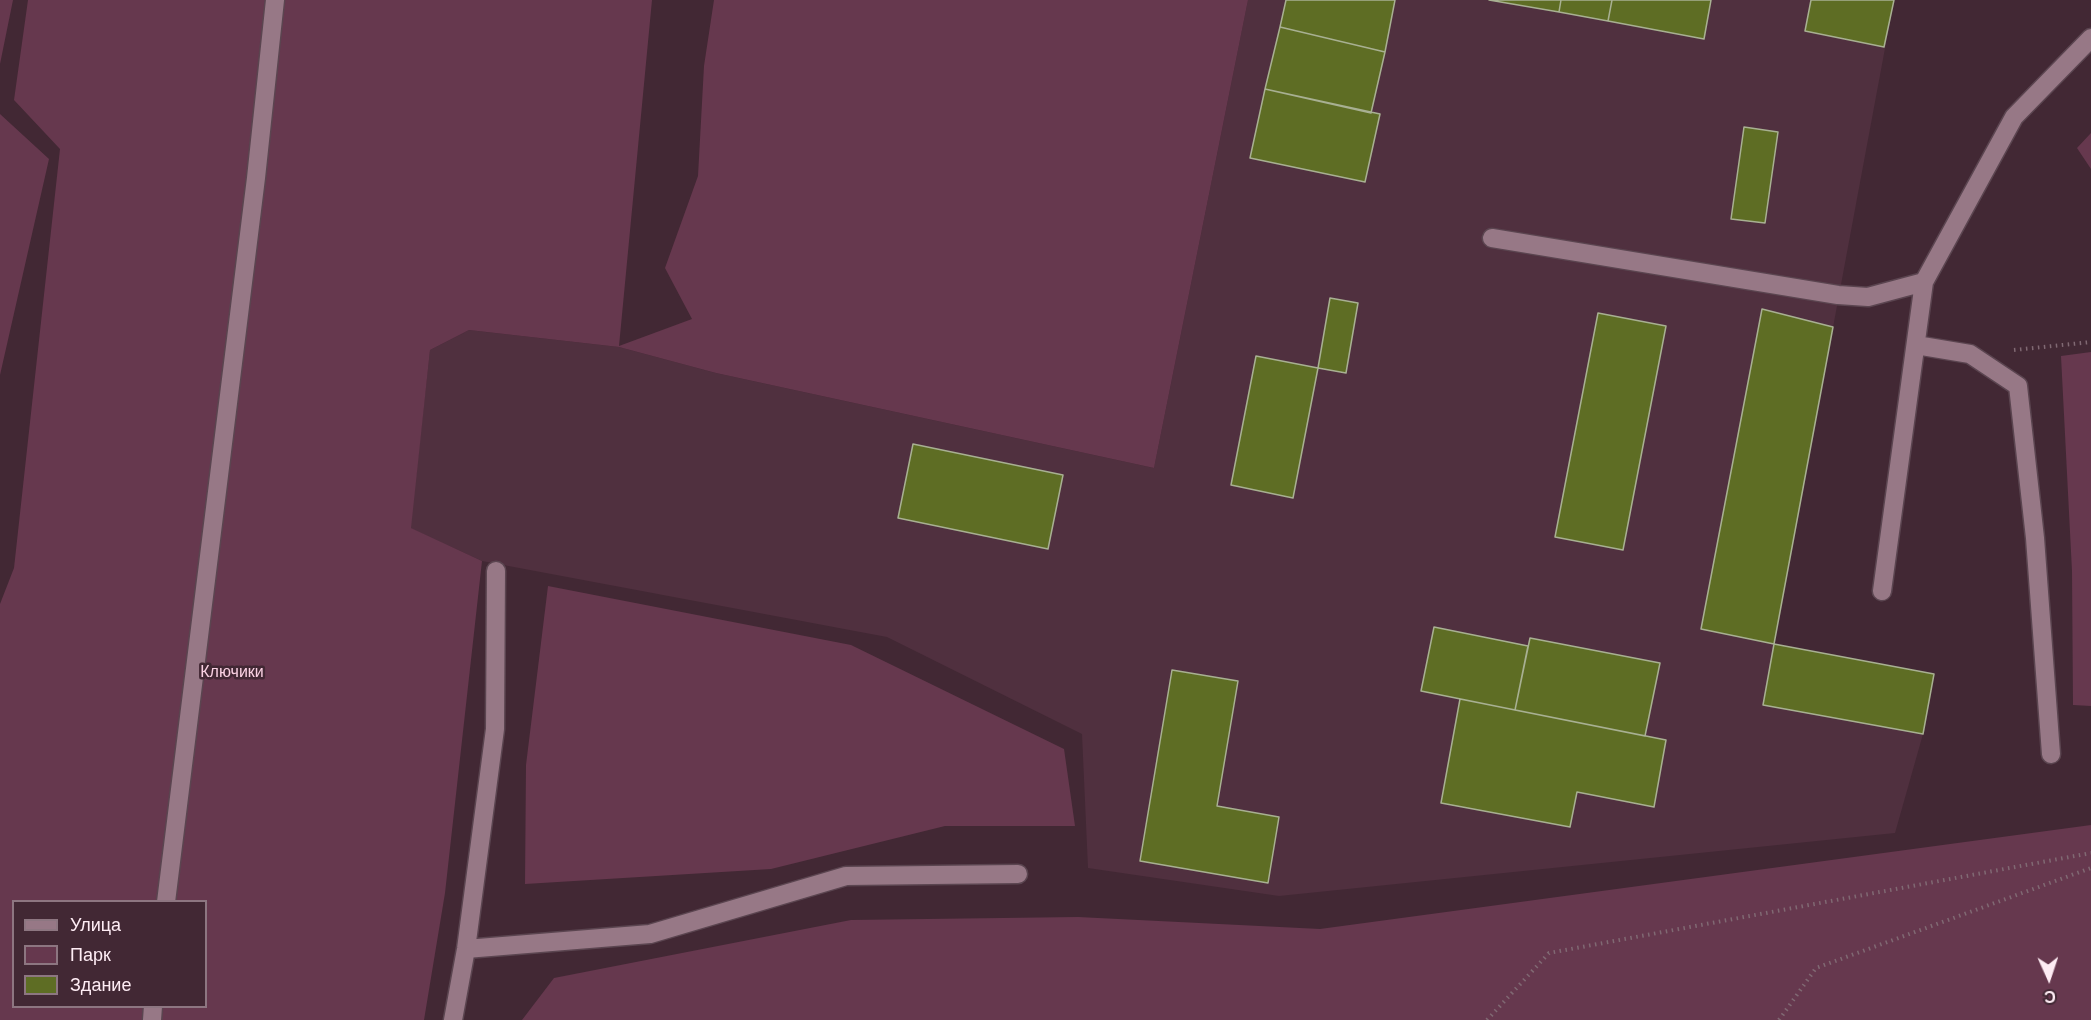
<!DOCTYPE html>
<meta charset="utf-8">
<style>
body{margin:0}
#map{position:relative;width:2091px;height:1020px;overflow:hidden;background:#422834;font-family:"Work Sans",sans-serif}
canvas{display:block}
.legend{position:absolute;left:12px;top:900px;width:195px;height:108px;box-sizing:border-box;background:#422834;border:2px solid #8d7681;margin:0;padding:8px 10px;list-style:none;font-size:18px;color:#feecf4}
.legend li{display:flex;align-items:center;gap:12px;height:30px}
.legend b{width:30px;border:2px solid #8d7681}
.north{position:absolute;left:2019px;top:948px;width:60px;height:60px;-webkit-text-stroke:4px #422834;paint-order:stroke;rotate:177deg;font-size:16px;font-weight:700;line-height:24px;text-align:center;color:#feecf4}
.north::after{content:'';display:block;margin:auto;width:21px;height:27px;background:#feecf4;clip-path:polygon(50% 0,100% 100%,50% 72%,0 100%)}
</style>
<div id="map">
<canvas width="2091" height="1020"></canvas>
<ul class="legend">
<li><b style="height:8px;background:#977886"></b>Улица</li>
<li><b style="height:16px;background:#66384e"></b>Парк</li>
<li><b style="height:16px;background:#5e6d24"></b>Здание</li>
</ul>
<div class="north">С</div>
</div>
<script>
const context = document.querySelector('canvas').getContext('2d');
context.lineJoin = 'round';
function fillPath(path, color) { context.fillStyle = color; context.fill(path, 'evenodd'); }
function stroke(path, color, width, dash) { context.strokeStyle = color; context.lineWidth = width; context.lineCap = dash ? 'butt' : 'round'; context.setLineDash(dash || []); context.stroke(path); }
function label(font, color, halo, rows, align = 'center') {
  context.font = font + ' "Work Sans",sans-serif'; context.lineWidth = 5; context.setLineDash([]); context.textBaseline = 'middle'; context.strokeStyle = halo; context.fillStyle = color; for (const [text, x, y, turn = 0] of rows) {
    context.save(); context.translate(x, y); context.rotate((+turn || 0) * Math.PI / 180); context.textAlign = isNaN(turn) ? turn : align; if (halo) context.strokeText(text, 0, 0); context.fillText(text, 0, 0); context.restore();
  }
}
fillPath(new Path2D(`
 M1248,0H1894L1774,644L1934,674L1923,734L1895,833L1279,896L1088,868L1082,734L887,637L482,561L410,528L430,350L469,330L619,347L716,373L1154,468Z`), '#50303f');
fillPath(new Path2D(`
 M0,0H13L0,64Z
 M28,0H652L619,346L692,319L665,268L698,176L704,66L714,0H1248L1154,468L716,373L619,347L469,330L430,350L411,528L482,561L445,893L424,1020H0V604L14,568L60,149L14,100ZM14,902H206V1006H14Z
 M0,114L49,159L0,375Z
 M2091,133V169L2077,148Z
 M2091,352V706L2073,705L2072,571L2061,356Z
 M548,586L851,645L1064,749L1075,826H945L771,869L525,884L526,765Z
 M2091,825V1020H522L554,978L851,920L1078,917L1320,929Z`), '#66384e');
const building = new Path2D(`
 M1286,0H1395L1385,52L1280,27Z
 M1489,0H1561L1559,12Z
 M1561,0H1612L1608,21L1559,12Z
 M1612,0H1711L1704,39L1608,21Z
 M1811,0H1894L1884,47L1805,31Z
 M1280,27L1385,52L1371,113L1265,89Z
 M1265,89L1380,114L1365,182L1250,158Z
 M1744,127L1778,132L1765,223L1731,219Z
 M1330,298L1358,303L1346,373L1318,368Z
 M1762,309L1833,327L1774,644L1701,629Z
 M1598,313L1666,326L1623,550L1555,537Z
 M1256,356L1318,368L1293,498L1231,485Z
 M913,444L1063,475L1048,549L898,518Z
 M1434,627L1528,646L1515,710L1421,691Z
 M1530,638L1660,663L1645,736L1515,710Z
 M1774,644L1934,674L1923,734L1763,705Z
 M1172,670L1238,681L1217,806L1279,817L1268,883L1140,861Z
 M1460,699L1666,740L1654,807L1577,792L1570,827L1441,803Z`);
fillPath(building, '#5e6d24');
stroke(building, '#a8b092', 1.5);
const minor = new Path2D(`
 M1492,238L1838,295L1868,297L1924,282
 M1916,345L1970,354L2018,386L2035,538L2051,754
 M1882,591L1924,282L2014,117L2091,38
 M166,902L256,178L275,0
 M466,949L650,934L846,876L1018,874
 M152,1020L153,1006
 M453,1020L466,949L495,729L496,571`);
stroke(minor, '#5b4550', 21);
stroke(new Path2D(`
 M2014,350L2091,342
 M1487,1020L1549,953L2091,853
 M1779,1020L1816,968L2091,868`), '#806973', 4, [1.5, 4.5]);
stroke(minor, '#977886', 18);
label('16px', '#fad1e3', '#422834', [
 ["Ключики",232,672]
]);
</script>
